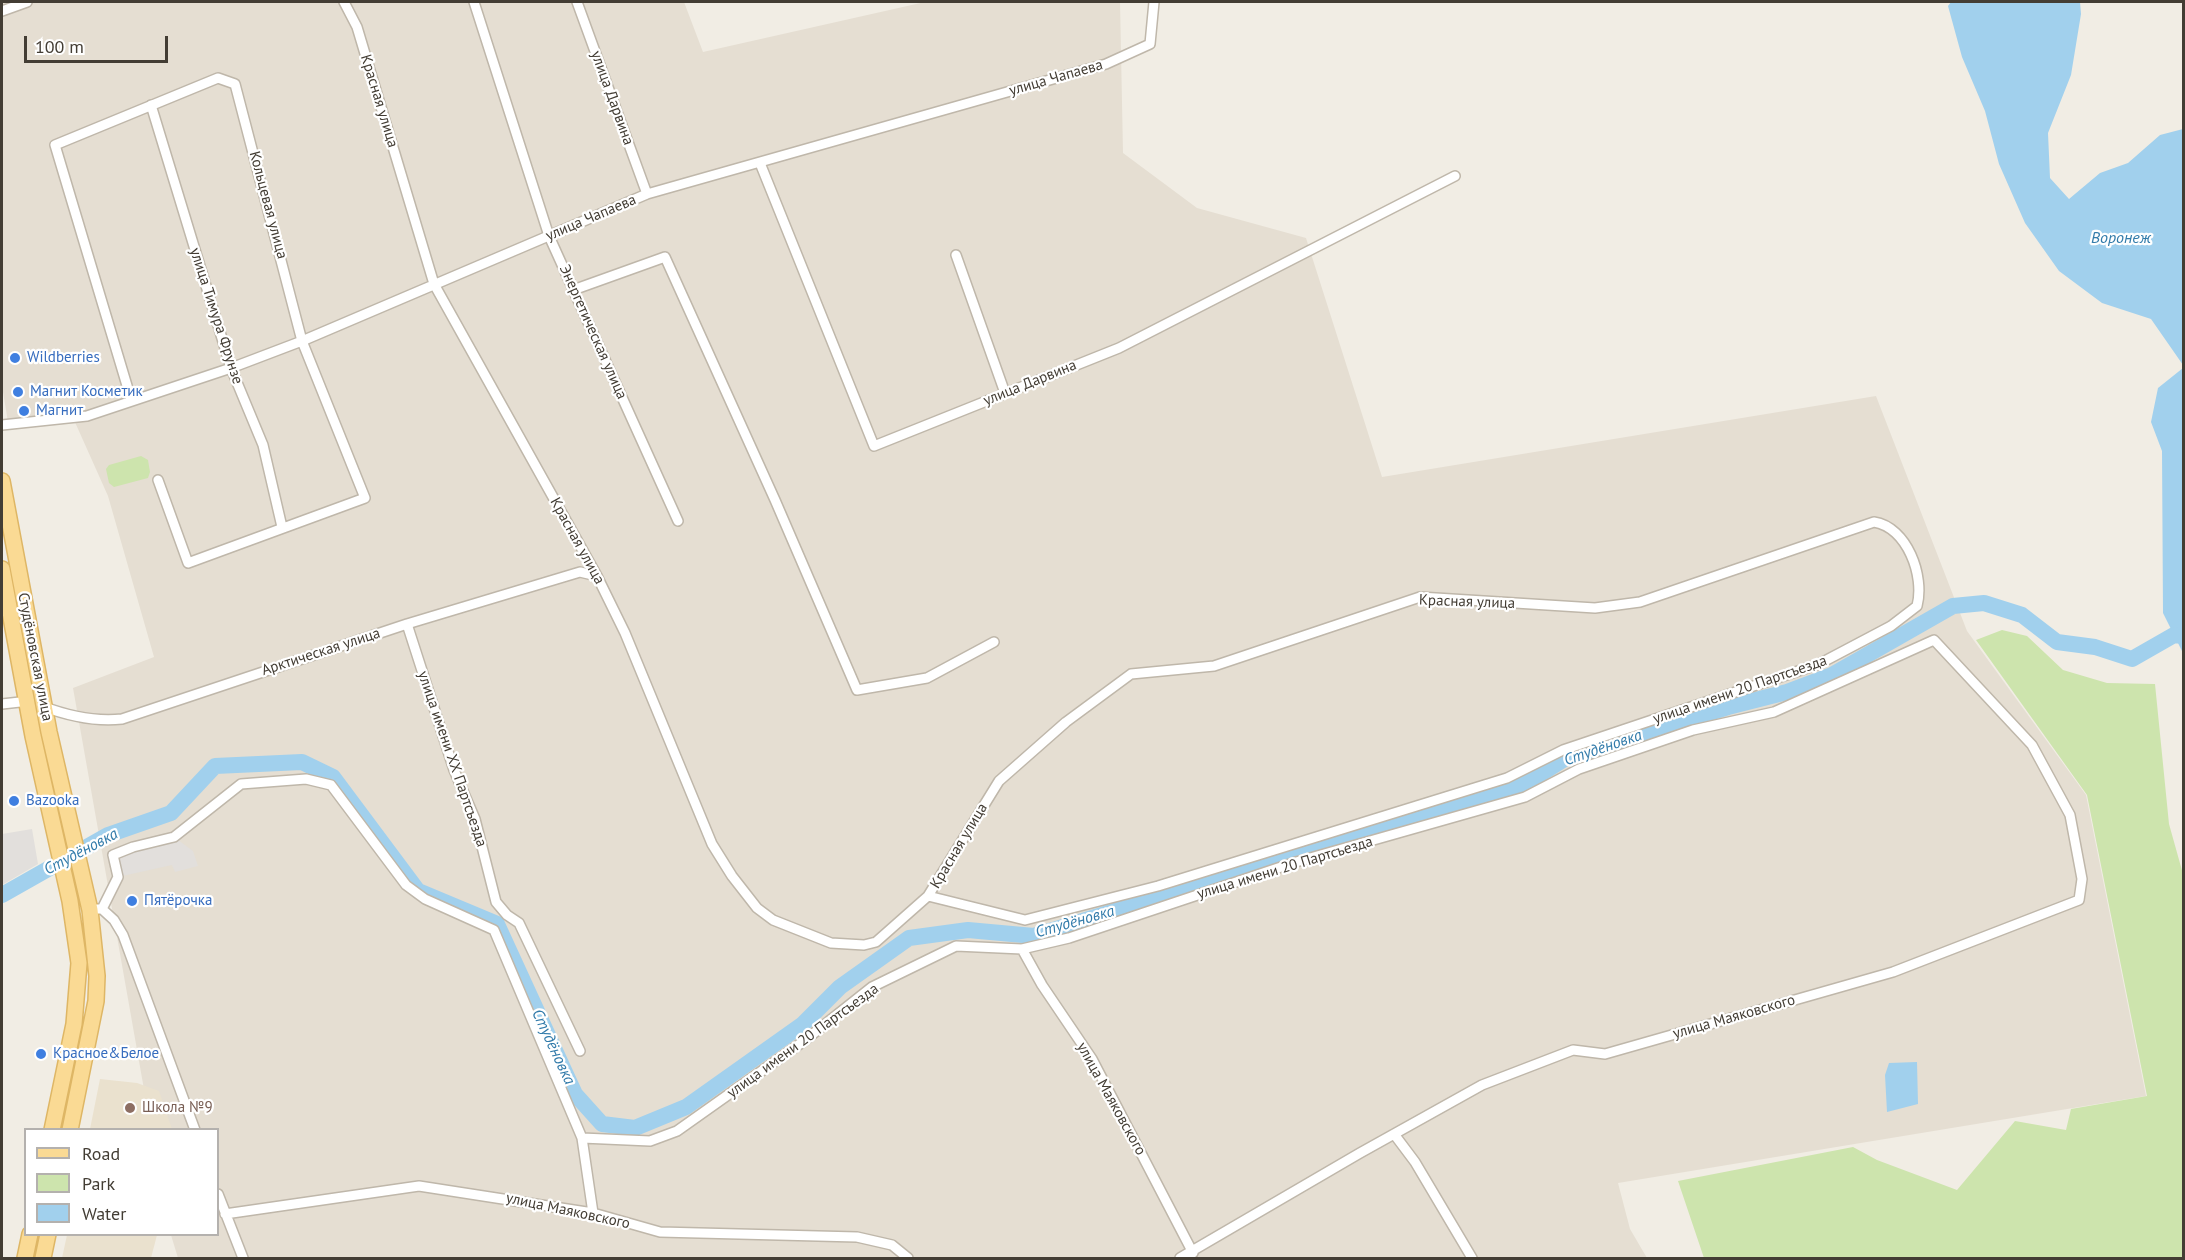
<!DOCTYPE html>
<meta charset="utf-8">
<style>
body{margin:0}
#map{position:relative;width:2185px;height:1260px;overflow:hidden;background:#f1ede4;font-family:"PT Sans",sans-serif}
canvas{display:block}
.frame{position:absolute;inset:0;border:3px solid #433d34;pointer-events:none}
.legend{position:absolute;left:24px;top:1128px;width:195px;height:108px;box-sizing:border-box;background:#fff;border:2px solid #b4b1ae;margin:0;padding:8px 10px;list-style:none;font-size:18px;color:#433d34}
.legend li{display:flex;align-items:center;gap:12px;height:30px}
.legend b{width:30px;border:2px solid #b4b1ae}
.scale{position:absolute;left:24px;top:36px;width:144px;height:27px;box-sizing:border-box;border:3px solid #433d34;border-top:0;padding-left:8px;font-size:18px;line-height:21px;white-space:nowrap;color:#433d34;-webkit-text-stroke:4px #fff;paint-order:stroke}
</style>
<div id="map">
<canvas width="2185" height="1260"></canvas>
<div class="frame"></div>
<ul class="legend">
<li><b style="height:8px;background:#fada94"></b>Road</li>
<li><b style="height:16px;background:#cde4ad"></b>Park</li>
<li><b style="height:16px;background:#a1d0ed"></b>Water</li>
</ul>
<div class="scale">100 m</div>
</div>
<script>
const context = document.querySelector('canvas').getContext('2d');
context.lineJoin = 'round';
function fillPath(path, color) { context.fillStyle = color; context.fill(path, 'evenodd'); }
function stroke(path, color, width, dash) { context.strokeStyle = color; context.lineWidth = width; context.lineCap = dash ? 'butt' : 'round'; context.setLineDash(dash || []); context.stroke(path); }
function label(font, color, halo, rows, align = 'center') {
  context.font = font + ' "PT Sans",sans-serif'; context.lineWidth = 4.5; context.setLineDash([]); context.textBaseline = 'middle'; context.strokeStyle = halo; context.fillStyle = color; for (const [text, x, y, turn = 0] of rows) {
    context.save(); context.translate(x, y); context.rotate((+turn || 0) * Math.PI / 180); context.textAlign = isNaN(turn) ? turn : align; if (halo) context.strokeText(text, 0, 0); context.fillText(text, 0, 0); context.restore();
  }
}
fillPath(new Path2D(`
 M2,2H684L703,52L925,2H1120L1123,153L1197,208L1306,238L1382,477L1876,396L1967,631L2086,795L2146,1096L1618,1183L1630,1229L1647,1258H178L171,1235L218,1234V1130L151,1129L73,688L154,657L108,496L70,411L9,428L2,386Z`), '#e5ded2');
fillPath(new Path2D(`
 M100,1079L137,1083L159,1091L172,1129H90Z
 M67,1235L68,1234L157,1235L151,1258H62Z`), '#eae1ce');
fillPath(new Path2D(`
 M141,456L148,460L150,472L148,478L114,487L109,483L106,469L109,465Z
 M2002,630L2027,636L2063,670L2107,683L2155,684L2169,824L2183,874V1258H1704L1678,1181L1853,1147L1877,1160L1957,1190L2015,1121L2066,1130L2071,1109L2147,1096L2087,795L1976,640Z`), '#cde4ad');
fillPath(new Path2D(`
 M32,829L38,864L2,885V834Z
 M174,837L193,851L198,866L175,872L172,865L118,877L113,855Z`), '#e2dfdc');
fillPath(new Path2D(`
 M1951,2H2080L2081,14L2071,75L2048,133L2050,178L2069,199L2100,173L2128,163L2160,135L2183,129V365L2151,319L2102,303L2059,271L2025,223L1999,164L1985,111L1962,57L1948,6Z
 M2183,368V653L2163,613L2162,451L2151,422L2158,388Z
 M1917,1062L1918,1104L1887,1112L1885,1075L1889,1063Z`), '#a1d0ed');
stroke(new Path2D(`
 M2,895L108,835L171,813L215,766L302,762L333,777L418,891L497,924L575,1094L602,1124L635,1128L686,1107L803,1024L840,987L909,938L968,930L1034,936L1523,785L1566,758L1728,707L1787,692L1832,675L1953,606L1984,603L2022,615L2057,642L2095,647L2132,659L2174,635L2184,636`), '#a1d0ed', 16);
const minor = new Path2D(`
 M344,2L357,27L434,284L597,576L625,633L712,844L732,876L757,908L773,920L831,943L864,945L876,942L928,896L999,781L1066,722L1131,674L1214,666L1420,597L1595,608L1640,602L1874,522C1907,527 1925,576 1917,606L1891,626L1819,664L1563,750L1507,778L1158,886L1025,920L928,896
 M474,2L549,236L678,521
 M577,2L647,194
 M2,11L27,2
 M151,105L231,368L263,445L282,527
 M760,163L874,446L1119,348L1455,176
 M956,255L1005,393
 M573,290L665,257L775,500L857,690L927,678L994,642
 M131,399L55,145L218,78L235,84L302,341L365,498L188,563L158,480
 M2,425L87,416L231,368L302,341L647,194L1106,64L1150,44L1154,2
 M407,624L454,770L475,819L496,902L507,915L519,923L580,1051
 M2,704L29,701
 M42,706C68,716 94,722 122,719L407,624L580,572L597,576
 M97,909H102L114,920L123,935L195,1130
 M102,909L118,877L113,855L133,847L174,837L241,784L306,779L331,785L406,885L425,899L494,930L582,1138L650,1141L677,1131L804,1041L872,987L956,946L1022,949L1069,938L1296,862L1525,797L1579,769L1693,730L1774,712L1934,640L2032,745L2070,815L2082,879L2079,900L1893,972L1605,1054L1573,1050L1482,1085L1360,1153L1180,1258
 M1022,949L1042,985L1092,1059L1193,1253
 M1394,1134L1415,1162L1472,1258
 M582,1138L593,1213
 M218,1194L243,1258
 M225,1214L419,1186L593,1213L660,1232L857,1237L892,1245L908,1258`);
const primary = new Path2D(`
 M2,481L49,732L90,910L97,976L96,1001L70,1130
 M2,569L33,736L70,901L79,963L74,1024L52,1130
 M25,1258L30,1234
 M43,1258L48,1234`);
stroke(minor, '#bfb7aa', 12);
stroke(primary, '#deb665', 18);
stroke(minor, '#fff', 9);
stroke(primary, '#fada94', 15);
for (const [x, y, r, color] of [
 [15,358,6,"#3f7fe0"],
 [18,392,6,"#3f7fe0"],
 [24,411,6,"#3f7fe0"],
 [14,801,6,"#3f7fe0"],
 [132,901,6,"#3f7fe0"],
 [41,1054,6,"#3f7fe0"],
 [130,1108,6,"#8d6e63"]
]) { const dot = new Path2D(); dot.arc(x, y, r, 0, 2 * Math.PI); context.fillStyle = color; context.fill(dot); stroke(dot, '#fff', 2); }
label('15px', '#433d34', '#fff', [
 ["улица Чапаева",1056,78,-16],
 ["улица Дарвина",612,98,70],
 ["Красная улица",379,101,73],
 ["Кольцевая улица",268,205,75],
 ["улица Чапаева",591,218,-23],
 ["улица Тимура Фрунзе",216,316,72],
 ["Энергетическая улица",593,332,66],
 ["улица Дарвина",1030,383,-22],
 ["Красная улица",577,541,61],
 ["Красная улица",1467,602,2],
 ["Арктическая улица",321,652,-18],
 ["Студёновская улица",35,657,79],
 ["улица имени 20 Партсъезда",1740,690,-19],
 ["улица имени ХХ Партсъезда",452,759,71],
 ["Красная улица",959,846,-59],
 ["улица имени 20 Партсъезда",1285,868,-17],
 ["улица Маяковского",1734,1017,-16],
 ["улица имени 20 Партсъезда",803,1041,-36],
 ["улица Маяковского",1111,1099,61],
 ["улица Маяковского",568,1211,12]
]);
label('15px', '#366cbe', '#fff', [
 ["Wildberries",27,358],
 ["Магнит Косметик",30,392],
 ["Магнит",36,411],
 ["Bazooka",26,801],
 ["Пятёрочка",144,901],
 ["Красное&Белое",53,1054]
], 'left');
label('15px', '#785e54', '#fff', [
 ["Школа №9",142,1108]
], 'left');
label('italic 16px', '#327baa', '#fff', [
 ["Воронеж",2121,238],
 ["Студёновка",1603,748,-19],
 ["Студёновка",81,852,-28],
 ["Студёновка",1075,922,-16],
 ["Студёновка",553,1047,65]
]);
</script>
